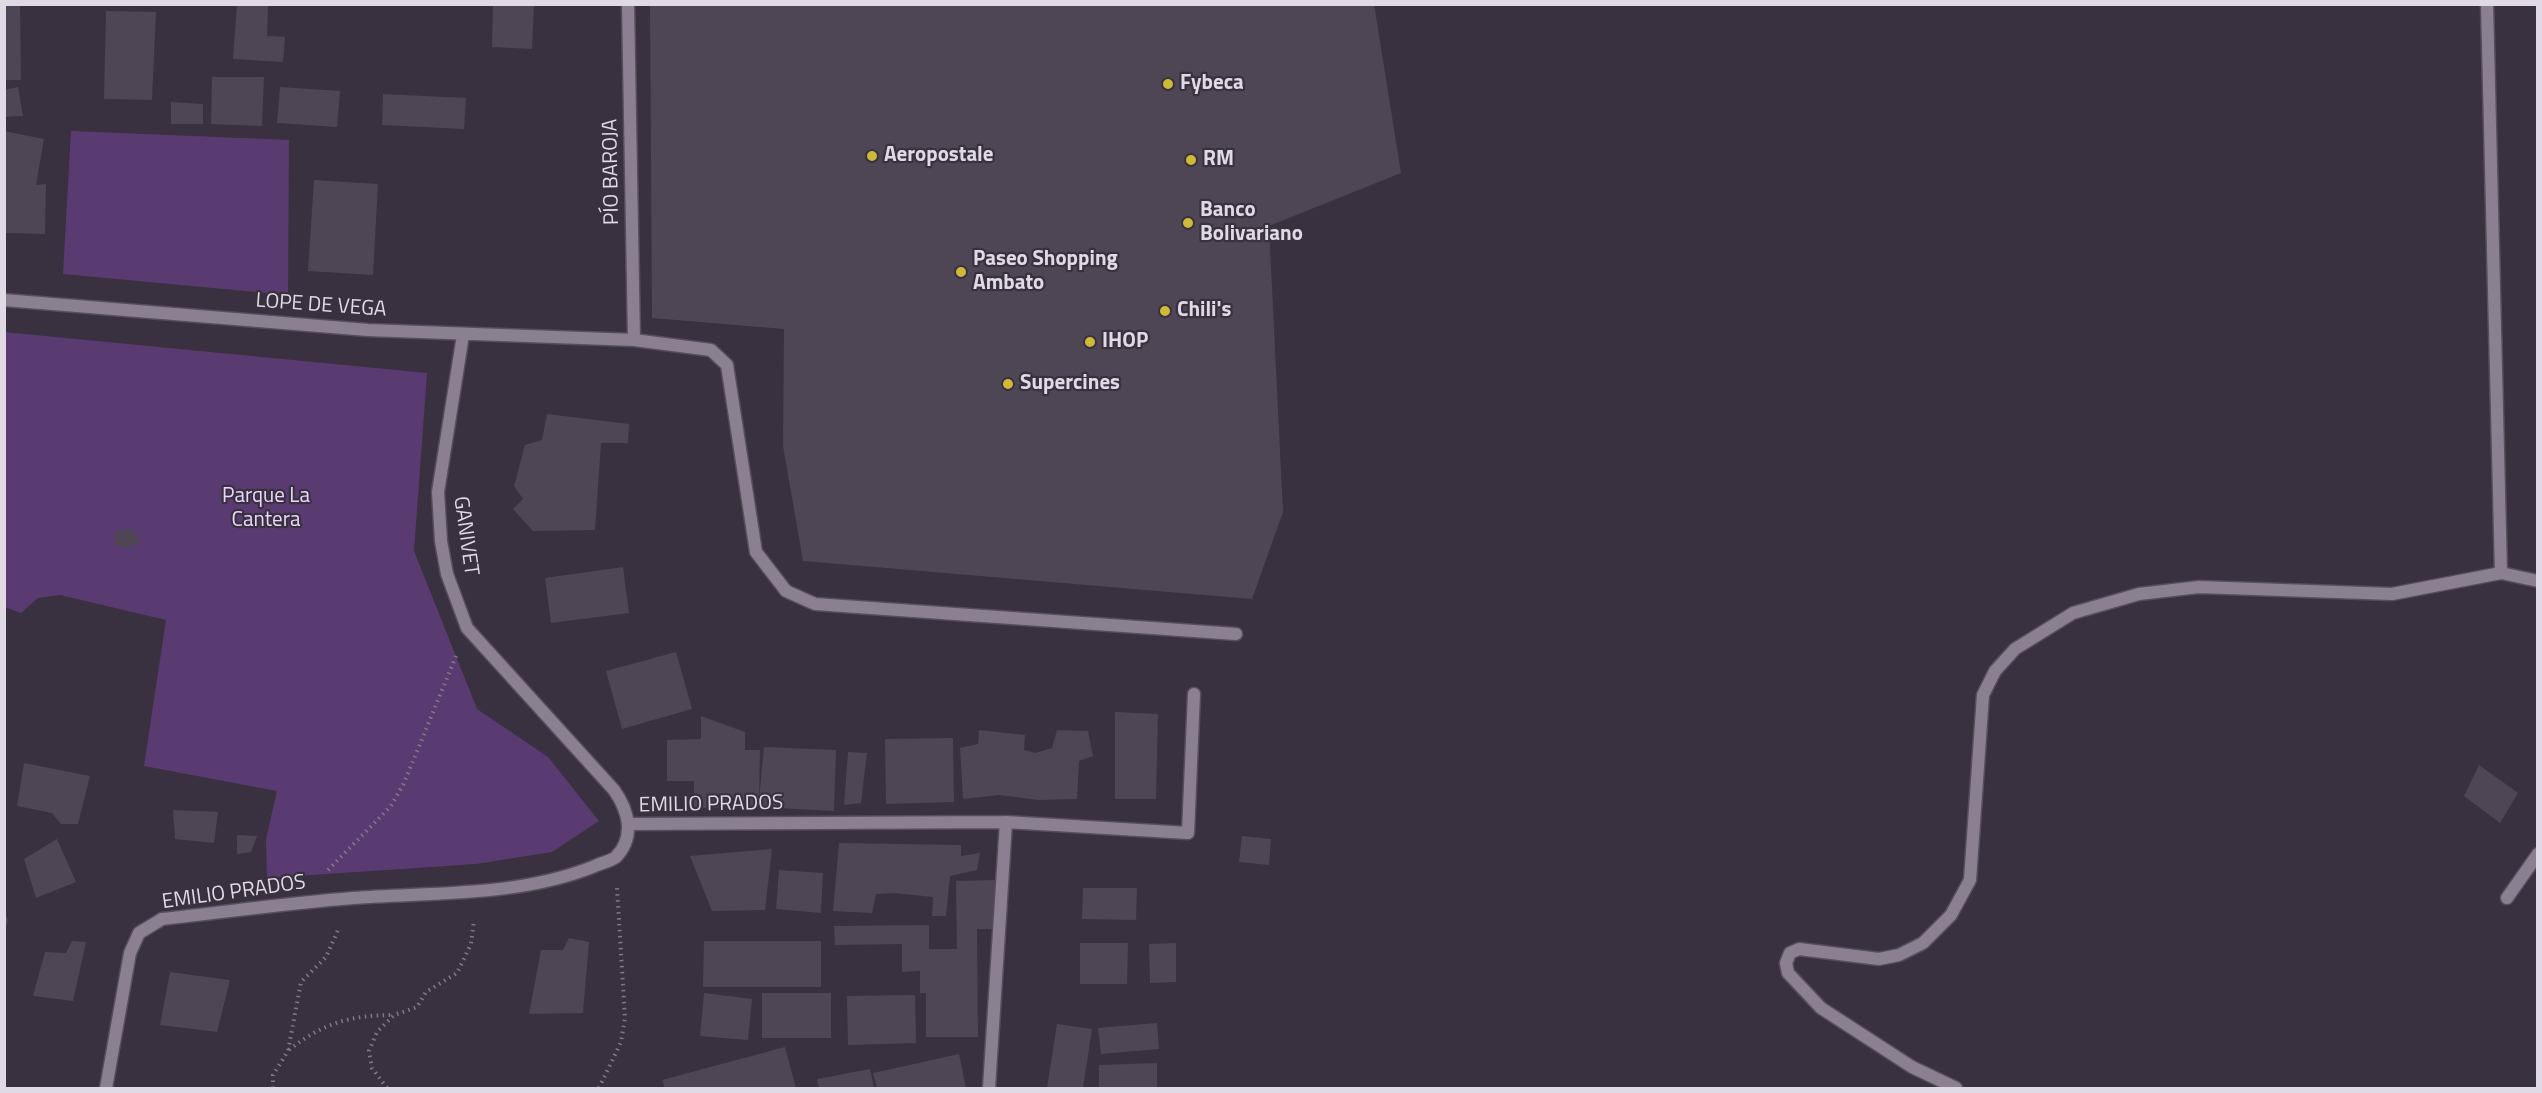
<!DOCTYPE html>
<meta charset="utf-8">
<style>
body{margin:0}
#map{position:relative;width:2542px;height:1093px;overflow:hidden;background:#393140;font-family:"Titillium Web",sans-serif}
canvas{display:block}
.frame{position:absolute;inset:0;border:6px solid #dfdae3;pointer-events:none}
</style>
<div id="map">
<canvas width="2542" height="1093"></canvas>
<div class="frame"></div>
</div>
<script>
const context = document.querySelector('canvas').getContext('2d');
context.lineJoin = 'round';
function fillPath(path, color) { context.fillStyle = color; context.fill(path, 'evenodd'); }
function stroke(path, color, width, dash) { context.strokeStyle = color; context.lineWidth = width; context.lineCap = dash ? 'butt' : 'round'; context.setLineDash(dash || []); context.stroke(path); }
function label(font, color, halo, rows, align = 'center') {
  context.font = font + ' "Titillium Web",sans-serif'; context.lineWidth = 4.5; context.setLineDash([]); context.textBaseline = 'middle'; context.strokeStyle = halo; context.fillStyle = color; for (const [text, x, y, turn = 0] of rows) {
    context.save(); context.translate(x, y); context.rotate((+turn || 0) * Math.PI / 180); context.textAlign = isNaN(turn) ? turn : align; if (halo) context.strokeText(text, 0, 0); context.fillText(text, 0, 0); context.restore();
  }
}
fillPath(new Path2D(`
 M71,131L289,140L288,295L63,274Z
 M4,332L427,373L414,551L477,709L548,757L599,821L552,852L476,864L267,878L266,839L277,791L144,766L166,620L60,595L38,598L21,613L5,607Z`), '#5a3b71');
fillPath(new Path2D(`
 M4,4H20L21,80H4Z
 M237,4H268L267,36L285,37L283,62L233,59Z
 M534,4L532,49L492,47L493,5Z
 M650,4H1374L1401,173L1269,226L1283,512L1252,599L803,561L783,446L784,329L652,318Z
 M106,11L156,12L152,100L104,99Z
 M212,77H264L262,126L211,124Z
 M18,87L23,116L4,117V90Z
 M280,87L340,91L337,127L277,123Z
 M383,94L466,98L464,129L382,125Z
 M171,102L203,104V124H171Z
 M4,131L44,139L36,185L46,184L45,234L4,233Z
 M314,180L378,184L373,275L308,271Z
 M547,414L629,424L628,443H601L595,530L533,531L513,509L523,499L514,486L525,445L542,440Z
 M132,529L140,541L129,548L115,545L116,531Z
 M623,567L629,613L551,623L545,578Z
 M676,652L692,709L622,729L606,671Z
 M1115,712L1158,714L1156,799H1115Z
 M701,716L745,732V750H760L759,801L764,747L836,750L834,811L759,807L694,808V781H667V740L701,739Z
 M979,730L1025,735L1024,750L1035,753L1052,748L1057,730L1088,731L1093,756L1079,761L1077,799L1038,800L1000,795L963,799L960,748L978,744Z
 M953,738L954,802L886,804L885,739Z
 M848,752L867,753L861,803L844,805Z
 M24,763L90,776L78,824H61L52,813L17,806Z
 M2479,765L2518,793L2500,823L2464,796Z
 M173,810L218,812L214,843L175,839Z
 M237,835L257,836L251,852L237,854Z
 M1242,836L1271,839L1269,865L1239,862Z
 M57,839L76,882L36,898L24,859Z
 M839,843L961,845V856L980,853L977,870L950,876L946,916H932L933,897L894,893L876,894L872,913L833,911Z
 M772,849L765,910L712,911L690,856Z
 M779,870L823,873L821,913L776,909Z
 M995,880L996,929H977L978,1037H926V993H920V971L902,972V944L835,945L834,926L929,925V949H957L956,881Z
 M1083,888H1137L1136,920L1082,919Z
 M4,911L8,920L5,930H4Z
 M569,938L589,942L583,1013L529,1014L541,950H563Z
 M72,941L86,942L73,1001L33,996L45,952L66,953Z
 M704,941H821V987H703Z
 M1080,943H1128L1127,984H1080Z
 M1176,943V982L1150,983L1149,944Z
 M170,972L230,980L217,1032L160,1025Z
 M704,993L752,999L748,1040L700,1036Z
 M762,993H831V1038H762Z
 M915,995L916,1043L848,1045L847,996Z
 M1157,1023L1159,1049L1101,1054L1098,1028Z
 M1057,1024L1092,1029L1083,1088H1047Z
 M785,1047L796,1088H665L662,1080Z
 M959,1054L966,1088H877L873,1073Z
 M1157,1063V1088H1099V1065Z
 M870,1069L874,1088H819L817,1079Z`), '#4e4555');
const lane = new Path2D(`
 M1956,1088L1912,1067L1821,1008L1788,973L1786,963L1790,953L1799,949L1879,959L1899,955L1923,943L1951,915L1970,880L1983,695L1995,671L2015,649L2073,613L2139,594L2199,587L2392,594L2501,573`);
const street = new Path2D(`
 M628,4L634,340
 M2487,4L2501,573L2538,581
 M4,300L368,330L634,340L711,350L727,365L756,552L786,591L815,604L1236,634
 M629,824L1006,822L1188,833L1194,694
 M2507,898L2538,854
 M106,1088L130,953L139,933L162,919C226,912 289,903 353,898C433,892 519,897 595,866C601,863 611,861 616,857C636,836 628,810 614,790L467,628L447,574L441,541L438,492L463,335
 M989,1088L1006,822`);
stroke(lane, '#554f5b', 15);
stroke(street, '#554f5b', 15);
stroke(new Path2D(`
 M328,870L391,806L404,783L456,656
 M289,1050C323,1023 351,1015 394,1015
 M273,1088V1075L288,1051L301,982L326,957L339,928
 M387,1088L372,1068L369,1051L377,1032L394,1015L417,1007L426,992L457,973L471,944L474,920
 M599,1088L621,1042L625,1018L617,888`), '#807986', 4, [1.5, 4.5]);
stroke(lane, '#8a8092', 12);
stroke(street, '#8a8092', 12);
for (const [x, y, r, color] of [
 [1168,84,6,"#ceb938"],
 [872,156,6,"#ceb938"],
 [1191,160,6,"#ceb938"],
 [1188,223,6,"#ceb938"],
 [961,272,6,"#ceb938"],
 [1165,311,6,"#ceb938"],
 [1090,342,6,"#ceb938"],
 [1008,384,6,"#ceb938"]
]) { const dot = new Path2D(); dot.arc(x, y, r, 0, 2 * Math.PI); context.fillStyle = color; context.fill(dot); stroke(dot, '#393140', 2); }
label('bold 21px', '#dfdae3', '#393140', [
 ["Fybeca",1180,84],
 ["Aeropostale",884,156],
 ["RM",1203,160],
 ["Banco",1200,211],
 ["Bolivariano",1200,235],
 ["Paseo Shopping",973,260],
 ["Ambato",973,284],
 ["Chili's",1177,311],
 ["IHOP",1102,342],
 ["Supercines",1020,384]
], 'left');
label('21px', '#dfdae3', '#393140', [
 ["PÍO BAROJA",612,172,-91],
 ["LOPE DE VEGA",321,306,4],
 ["GANIVET",465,536,82],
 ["EMILIO PRADOS",711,805,-1],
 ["EMILIO PRADOS",234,893,-8]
]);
label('21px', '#ebd5fe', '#393140', [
 ["Parque La",266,497],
 ["Cantera",266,521]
]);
</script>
